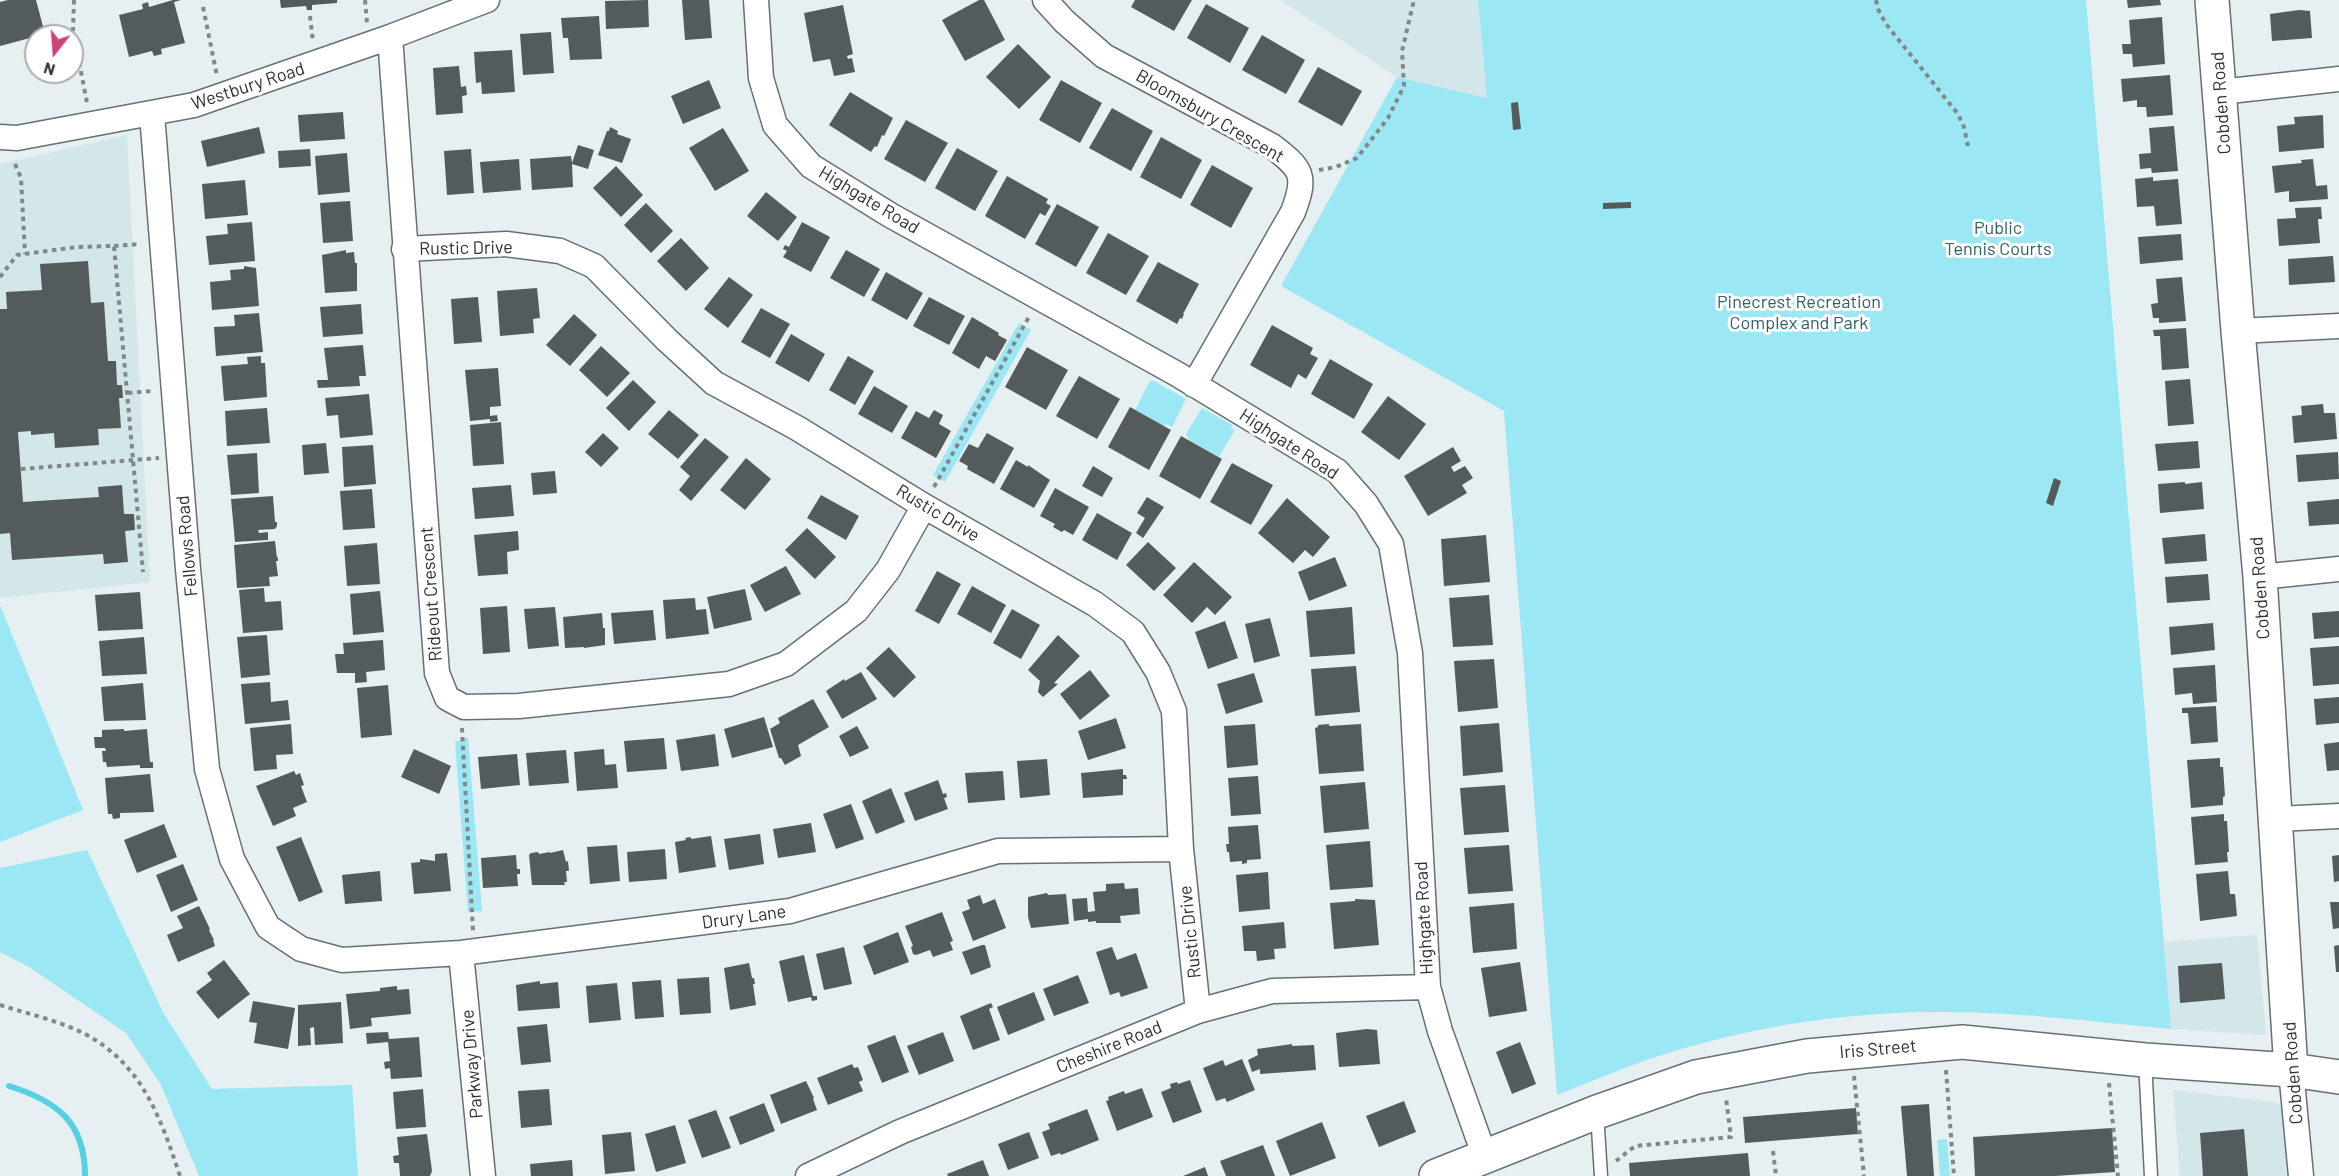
<!DOCTYPE html>
<style>
body{margin:0}
#map{position:relative;width:2339px;height:1176px;overflow:hidden;background:#e6eff1;font-family:Barlow,sans-serif}
canvas{display:block}
.north{position:absolute;left:24px;top:24px;width:60px;height:60px;box-sizing:border-box;background:#fff;border:2px solid #abacad;border-radius:50%;rotate:197deg;font-size:16px;font-weight:700;line-height:24px;text-align:center;color:#2d3031}
.north::after{content:'';display:block;margin:auto;width:21px;height:27px;background:#cc437e;clip-path:polygon(50% 0,100% 100%,50% 72%,0 100%)}
</style>
<div id="map">
<canvas width="2339" height="1176"></canvas>
<div class="north">N</div>
</div>
<script>
const context = document.querySelector('canvas').getContext('2d');
context.lineJoin = 'round';
function fillPath(path, color) { context.fillStyle = color; context.fill(path, 'evenodd'); }
function stroke(path, color, width, dash) { context.strokeStyle = color; context.lineWidth = width; context.lineCap = dash ? 'butt' : 'round'; context.setLineDash(dash || []); context.stroke(path); }
function label(font, color, halo, rows, align = 'center') {
  context.font = font + ' Barlow,sans-serif'; context.lineWidth = 6; context.setLineDash([]); context.textBaseline = 'middle'; context.strokeStyle = halo; context.fillStyle = color; for (const [text, x, y, turn = 0] of rows) {
    context.save(); context.translate(x, y); context.rotate((+turn || 0) * Math.PI / 180); context.textAlign = isNaN(turn) ? turn : align; if (halo) context.strokeText(text, 0, 0); context.fillText(text, 0, 0); context.restore();
  }
}
fillPath(new Path2D(`
 M1280,0H1478L1487,98L1397,77Z
 M127,135L150,582L0,598V164Z
 M2257,935L2266,1035L2171,1029L2164,942Z
 M2173,1090L2274,1102L2281,1105L2283,1109L2289,1176H2180Z`), '#d3e6e9');
fillPath(new Path2D(`
 M1478,0H2086L2171,1029C2096,1022 2020,1012 1945,1012C1844,1011 1742,1028 1646,1060C1616,1071 1587,1083 1557,1095L1504,411L1281,286L1397,77L1487,98Z
 M1019,323L1031,330L945,482L933,475Z
 M1150,381H1154L1186,399L1172,427L1166,424L1164,426L1135,410Z
 M1202,408L1232,425L1231,428L1235,430L1219,457L1189,440L1186,434Z
 M0,605L83,810L0,842Z
 M468,737L482,911L468,912L455,742Z
 M87,850L164,1014L212,1089L352,1085L358,1176H199L161,1085L126,1033L29,967L0,952V868Z
 M1947,1139L1950,1176H1940L1937,1140Z`), '#9be8f4');
stroke(new Path2D(`
 M9,1086C57,1101 85,1122 85,1176`), '#57d1e2', 6);
fillPath(new Path2D(`
 M8,0H36L45,34L0,46V2Z
 M173,0H181L174,2L185,43L161,49L162,54L154,56L152,51L129,57L119,15L143,9L142,4L148,2L149,7Z
 M280,0H337V3L312,5V10H307L306,6L281,8Z
 M648,0L649,27L606,29L605,1Z
 M682,0H709L712,38L685,40Z
 M979,0H984L1005,40L965,61L942,20Z
 M1135,0H1192L1174,31L1131,7Z
 M2127,0H2160L2161,5L2128,8Z
 M1206,4L1249,28L1230,63L1187,38Z
 M843,5L853,54L847,56L848,59L852,58L855,72L834,76L830,59L813,62L804,13Z
 M2299,10L2310,11L2312,38L2272,41L2270,14Z
 M599,16L602,59L570,60L568,38H563L561,18Z
 M2162,17L2165,64L2133,67L2132,54H2123L2122,44H2131L2129,20Z
 M551,32L554,73L523,75L520,34Z
 M1262,35L1305,60L1286,94L1242,70Z
 M1018,44L1051,77L1019,109L986,77Z
 M512,50L515,92L482,94L481,82L476,83L474,52Z
 M459,66L461,87L466,86L467,95L462,96L463,113L436,115L433,68Z
 M1318,67L1362,91L1342,126L1298,102Z
 M2170,75L2173,115L2147,117L2146,107H2137V100L2123,102L2121,79Z
 M709,80L721,108L683,124L671,96Z
 M1061,80L1102,103L1080,143L1039,120Z
 M850,92L893,118L884,136L882,135L877,147L875,146L871,152L829,125Z
 M1518,102L1521,129L1513,130L1511,103Z
 M1112,108L1153,131L1131,171L1089,148Z
 M343,112L345,139L300,142L298,115Z
 M2323,115L2324,148L2279,152L2277,126L2295,124L2294,117Z
 M906,120L948,143L925,182L884,159Z
 M2174,126L2178,171L2152,173L2151,168L2140,169L2139,154L2151,153L2149,128Z
 M259,127L265,153L207,167L201,141Z
 M610,127L618,131L617,134L631,139L622,163L598,155L607,131H609Z
 M723,128L749,171L715,191L689,148Z
 M1161,137L1202,160L1181,199L1140,177Z
 M578,145L594,150L588,169L572,164L573,187L532,190L530,159L571,156L572,163Z
 M957,148L998,171L975,211L935,188Z
 M310,149L311,166L279,168L278,151Z
 M471,149L474,193L447,195L444,151Z
 M347,153L350,192L318,195L315,156Z
 M519,159L521,190L483,193L480,162Z
 M2313,159L2316,186L2327,185L2328,199L2289,202V191L2275,193L2272,166L2302,163L2301,160Z
 M1212,165L1253,188L1231,228L1190,205Z
 M616,166L643,195L621,217L593,188Z
 M1007,176L1048,199L1046,203L1051,206L1045,216L1040,213L1025,239L985,216Z
 M2153,177V181L2178,179L2182,224L2156,226L2154,206L2137,207L2135,179Z
 M245,180L248,215L205,219L202,184Z
 M766,192L797,217L778,241L747,216Z
 M350,201L353,241L323,243L320,203Z
 M1631,202V208L1603,209V203Z
 M646,203L673,231L651,253L624,225Z
 M1057,204L1099,227L1076,267L1035,244Z
 M2321,207L2322,219H2318L2320,243L2279,246L2277,219L2296,218L2295,208Z
 M252,222L255,261L209,265L206,236L228,234L227,224Z
 M802,222L830,237L811,272L783,257L787,251L783,249L785,245L789,247Z
 M1108,233L1149,256L1126,295L1086,273Z
 M2181,234L2183,260L2140,264L2138,237Z
 M681,238L709,268L686,291L657,261Z
 M346,250V253L354,252L355,263H357V291L325,293L322,255Z
 M846,250L880,269L864,297L830,278Z
 M2333,256L2335,282L2289,285L2288,259Z
 M88,261L91,303L104,302L108,361H116L117,385H122L123,398H119L121,428L98,429L99,445L55,448L54,433L31,435V431L18,432L23,502L99,497L98,487L122,485L124,514H134L135,530L125,531L128,562L104,564L103,554L12,560L10,533L0,534V309H7L6,292L42,290L40,264Z
 M1158,262L1199,284L1183,314H1184L1182,319L1180,318L1177,324L1136,301Z
 M244,266L256,268L259,306L212,310L210,282L231,280L230,270L244,269Z
 M886,272L923,293L907,320L871,300Z
 M729,277L753,295L728,328L704,309Z
 M2182,277L2186,321L2159,323V318H2153L2151,304L2158,303L2156,279Z
 M537,288L540,318L533,319L534,333L500,336L497,291Z
 M478,297L482,342L454,344L451,299Z
 M929,297L965,316L949,345L913,326Z
 M361,304L363,334L323,337L320,307Z
 M761,308L790,324L770,358L741,342Z
 M259,313L263,352L216,356L214,327L235,326L234,315Z
 M574,314L597,335L570,366L546,345Z
 M972,317L999,333L998,335L1007,340L995,361L986,356L979,369L952,353Z
 M1272,325L1313,348L1310,354L1318,358L1306,379L1298,374L1291,388L1250,365Z
 M2186,328L2189,368L2162,370L2160,336H2154L2153,330Z
 M791,334L825,354L809,382L775,363Z
 M363,345L366,376H359L360,386L318,388L317,380H328L324,348Z
 M601,346L630,373L607,397L579,370Z
 M1027,347L1068,370L1046,410L1005,387Z
 M261,356V363H265L267,397L224,401L221,366L248,364L247,357Z
 M848,356L874,371L855,405L829,390Z
 M1330,359L1373,384L1354,419L1311,394Z
 M498,368L501,406L490,407V416L497,415L498,421L490,422V419L470,421L465,370Z
 M1079,376L1120,399L1097,439L1056,416Z
 M2190,379L2194,424L2168,426L2165,381Z
 M633,380L656,402L629,431L606,408Z
 M874,386L908,406L892,433L858,414Z
 M369,394L373,435L340,438L338,415L327,416L325,398Z
 M1388,396L1426,424L1399,460L1361,432Z
 M2323,404L2324,413H2335L2337,439L2294,443L2292,416L2302,415L2301,406Z
 M1130,407L1171,430L1149,470L1108,447Z
 M267,408L270,443L227,446L225,411Z
 M669,410L699,435L678,459L648,434Z
 M934,410L943,415L939,424L951,431L936,458L901,438L916,411L929,418Z
 M501,422L504,464L473,466L470,425Z
 M603,433L619,448L601,467L585,452Z
 M987,433L1014,448L994,484L967,469L968,466L959,461L969,444L978,448Z
 M1181,436L1222,459L1200,499L1159,476Z
 M705,438L729,457L691,501L679,490L690,476L680,467Z
 M2198,441L2200,468L2158,471L2155,444Z
 M326,443L329,473L304,475L302,445Z
 M373,445L376,484L344,487L342,447Z
 M1453,447L1461,461L1451,467L1454,472L1465,466L1473,478L1462,485L1467,493L1428,516L1404,476Z
 M2338,452L2339,479L2298,482L2296,455Z
 M257,453L259,493L231,495L227,455Z
 M746,458L771,479L745,510L720,490Z
 M1016,460L1028,467V465L1050,480L1034,508L1000,489Z
 M1232,463L1273,485L1251,525L1210,502Z
 M1093,466L1113,478L1102,497L1082,486Z
 M555,471L557,493L533,495L531,473Z
 M2054,478L2061,481L2053,506L2046,503Z
 M2185,482V484L2202,482L2204,509L2160,513L2158,484Z
 M511,485L514,516L475,519L472,488Z
 M1055,488L1089,507L1073,535L1064,530L1062,532L1053,527L1055,524L1040,516Z
 M372,489L375,528L343,530L340,491Z
 M821,495L859,516L846,540L807,518Z
 M273,496L275,522H277V526L275,529L258,530L259,533L268,532V540L235,542L231,499Z
 M1147,497L1164,507L1143,538L1136,533L1145,518L1137,513Z
 M1287,498L1330,537L1313,557L1305,550L1293,563L1258,533Z
 M2339,499V524L2309,526L2307,502Z
 M1097,513L1132,533L1117,560L1082,540Z
 M807,528L836,557L815,579L785,550Z
 M518,531L519,550L507,552L508,574L478,576L474,535Z
 M2205,534L2207,561L2165,564L2162,538Z
 M1486,535L1490,582L1444,586L1441,539Z
 M275,541L277,558L278,557V561H276L278,576L269,577L270,586L237,588L234,545Z
 M1148,542L1176,568L1154,591L1126,565Z
 M377,543L380,584L347,586L344,546Z
 M1335,557L1347,586L1309,601L1298,572Z
 M1194,562L1232,597L1215,615L1207,607L1192,623L1163,595Z
 M786,566L801,594L765,612L750,585Z
 M937,571L961,584L939,624L915,611Z
 M2208,574L2210,600L2167,603L2165,577Z
 M972,586L1006,605L991,633L957,614Z
 M264,588L265,602L281,601L283,630L243,633L239,590Z
 M745,589L752,620L714,629L707,597Z
 M380,591L384,632L353,635L350,594Z
 M140,592L143,629L98,631L95,595Z
 M1489,595L1493,645L1453,647L1449,598Z
 M695,598L696,610L706,609L709,634L666,639L663,600Z
 M507,606L510,652L483,654L480,608Z
 M555,607L559,646L528,649L524,609Z
 M1352,607L1355,654L1310,657L1306,611Z
 M1012,609L1040,625L1021,659L993,643Z
 M653,610L656,640L614,644L611,613Z
 M2339,611V637L2314,639L2312,613Z
 M602,613L603,628H605V645L584,648V647L565,648L563,617Z
 M1270,618L1280,656L1254,663L1245,624Z
 M1225,621L1238,658L1208,669L1195,632Z
 M2213,623L2215,650L2171,655L2169,627Z
 M267,635L270,675L241,678L237,637Z
 M1058,635L1080,656L1054,683L1058,684L1043,697L1038,692L1040,681L1028,670Z
 M144,637L147,674L102,676L99,641Z
 M383,640L385,670L366,672L367,682L355,683V673H337L335,654H344L343,643Z
 M2339,646V684L2313,686L2310,648Z
 M889,647L916,677L894,698L866,668Z
 M1494,659L1498,708L1458,712L1454,661Z
 M2215,665L2217,702L2193,704L2192,693L2175,695L2173,668Z
 M1356,666L1360,712L1315,716L1311,669Z
 M1090,670L1110,696L1080,720L1060,694Z
 M861,672L877,699L842,719L826,691L844,679L845,681Z
 M1254,673L1263,702L1226,714L1217,684Z
 M270,682L271,702L288,700L290,720L245,724L241,684Z
 M143,683L146,720L104,721L101,687Z
 M388,685L392,735L361,738L357,688Z
 M2339,697V723L2316,725L2314,699Z
 M813,699L829,727L798,745L801,756L785,765L781,758H779L770,729L780,723L778,718Z
 M2216,706L2218,742L2191,744L2188,713H2182V708Z
 M764,717L773,747L732,758L724,729Z
 M1116,718L1126,748L1088,760L1078,731Z
 M1499,723L1503,772L1463,776L1460,726Z
 M291,724L293,754L276,755L277,769L254,771L250,728Z
 M1255,724L1258,765L1227,768L1224,726Z
 M1329,724V726L1361,724L1364,771L1319,774L1315,728L1318,727V725Z
 M857,726L869,748L850,757L839,736Z
 M124,729V731L147,729L150,762H153V768H140V765L107,767L106,762H103L102,751H106L105,748H95L94,737H102V730Z
 M715,734L719,766L681,771L676,740Z
 M664,738L667,769L627,772L624,741Z
 M2339,742V770L2327,771L2324,744Z
 M414,749L451,766L439,794L401,777Z
 M604,749L605,765L616,764L618,788L577,791L574,752Z
 M566,750L569,783L529,786L526,753Z
 M517,754L520,785L481,789L478,757Z
 M2220,758V767H2223L2225,796L2223,797V805L2191,808L2187,760Z
 M1047,759L1050,795L1020,798L1017,761Z
 M1123,769V775H1126L1127,779H1123V795L1083,798L1081,773Z
 M294,771L296,775L300,773L304,785L301,786L307,802L293,808L296,816L273,826L256,786Z
 M1003,771L1005,800L968,803L965,773Z
 M150,774L154,812L120,813V818L113,819L112,814H108L105,778Z
 M1258,776L1261,814L1231,816L1228,778Z
 M938,780L943,794L946,793L947,797L944,798L948,809L915,821L904,793Z
 M1365,782L1369,829L1324,833L1320,786Z
 M1505,785L1509,832L1464,835L1460,788Z
 M891,788L905,822L876,834L862,801Z
 M851,804L864,839L836,849L823,814Z
 M2224,814V821H2227L2229,852H2227L2228,862L2195,865L2191,817Z
 M811,823L816,852L778,858L773,829Z
 M164,824L177,857L137,873L124,840Z
 M1258,825L1261,859L1247,860V863L1242,864V861L1230,862L1229,852H1227L1226,844H1229L1228,827Z
 M760,834L764,864L729,870L724,839Z
 M711,836L716,867L679,873L675,842L686,840L685,838L691,837V839Z
 M301,837L323,892L299,902L276,847Z
 M1370,841L1373,887L1330,890L1326,845Z
 M617,845L620,881L590,884L587,847Z
 M1509,845L1513,891L1468,894L1464,848Z
 M665,849L667,879L629,882L627,852Z
 M563,850L566,862L568,861L569,871H566L567,882H564L565,885H532L529,855L531,853L538,852L539,854L550,852V853Z
 M447,853L451,891L414,894L411,863L420,862V859L435,861V854Z
 M516,855L517,869H520V874H517L518,886L483,888L481,858Z
 M2339,855V881L2334,882L2332,856Z
 M183,864L198,900L171,912L156,875Z
 M380,871L382,901L345,904L342,875Z
 M2228,871L2230,894H2235L2237,916L2200,921L2196,874Z
 M1268,872L1270,909L1239,912L1236,875Z
 M1124,883L1125,889L1138,888L1140,914L1120,916L1121,923H1096V921L1088,922V919L1074,921L1072,899L1087,898L1088,912L1095,911L1093,892L1106,891V884Z
 M1047,893L1048,895L1066,894L1069,924L1031,928L1028,917V897Z
 M980,895L983,904L995,899L1006,928L973,941L962,912L970,909L967,900Z
 M1355,899L1375,900L1379,945L1334,949L1330,903L1355,901Z
 M2330,902H2339V928L2333,929Z
 M1514,903L1517,949L1473,953L1469,907Z
 M199,906L210,929L209,930L214,940H213L215,946L178,962L167,935L183,928L177,916Z
 M942,912L953,941L950,942L953,950L933,957L930,950L916,955L913,954L911,947L913,946L905,926Z
 M1284,922L1286,948L1274,949L1275,959L1257,961L1256,951H1244L1242,926Z
 M898,932L909,962L874,975L863,946Z
 M982,945H985L991,967L971,975L962,952Z
 M2339,945V972H2336L2334,946Z
 M844,947L852,984L824,990L816,954Z
 M1112,947L1117,960L1136,953L1148,988L1121,997L1119,992L1110,995L1096,952Z
 M804,955L813,996H817V1000L812,1001L811,997L788,1002L779,961Z
 M224,960L250,994L218,1019L196,992L212,980L207,973Z
 M1520,962L1527,1011L1489,1017L1481,968Z
 M749,963L752,978H754L755,984H753L756,1005L730,1010L724,968Z
 M2222,963L2225,999L2180,1003L2178,966Z
 M1078,975L1089,1003L1054,1016L1043,989Z
 M709,977L711,1013L680,1015L677,979Z
 M661,980L664,1017L635,1019L632,982Z
 M540,981V984L558,982L560,1008L518,1011L516,985Z
 M617,983L621,1020L589,1023L586,986Z
 M397,986V990L409,989L411,1014L371,1018L372,1026L350,1029L346,994L380,991V988Z
 M1034,992L1045,1020L1008,1035L997,1007Z
 M253,1001L295,1008L288,1049L254,1043L257,1023L249,1022Z
 M341,1002L343,1043L315,1045L314,1027L310,1028L311,1045L298,1046V1005Z
 M991,1003L993,1007L989,1009L1000,1040L973,1050L960,1016Z
 M547,1024L551,1062L521,1065L517,1027Z
 M1367,1029L1377,1030L1380,1064L1339,1067L1336,1033Z
 M388,1032L389,1039L419,1037L422,1077L391,1079L390,1068L385,1069L384,1062L390,1061L388,1042L367,1044L366,1033Z
 M943,1032L954,1061L919,1075L907,1046Z
 M895,1035L909,1072L882,1083L867,1046Z
 M1520,1042L1536,1084L1512,1094L1496,1052Z
 M1292,1044V1046L1314,1045L1316,1070L1260,1074V1069L1252,1072L1248,1060L1258,1055L1257,1049Z
 M1242,1059L1255,1090L1227,1102L1225,1098L1216,1101L1203,1068L1223,1060L1225,1066Z
 M852,1064L854,1068L858,1067L863,1080L859,1082L863,1091L828,1105L817,1078Z
 M1190,1080L1202,1112L1173,1123L1161,1092L1171,1088L1170,1084L1177,1082L1178,1084Z
 M806,1081L814,1098L813,1099L817,1110L781,1124L770,1095Z
 M1142,1088L1153,1117L1117,1131L1106,1101L1109,1100L1108,1097L1124,1091L1125,1094Z
 M423,1089L426,1127L396,1129L393,1092Z
 M549,1089L552,1125L521,1128L518,1091Z
 M1404,1101L1416,1132L1379,1147L1366,1116Z
 M764,1103L775,1131L740,1145L729,1117Z
 M1929,1104L1934,1176H1907L1901,1106Z
 M1856,1108L1858,1134L1745,1143L1743,1117Z
 M1087,1109L1099,1140L1061,1155L1060,1153L1051,1156L1042,1132L1050,1129L1048,1124Z
 M716,1110L731,1148L702,1158L688,1120Z
 M1322,1122L1336,1158L1290,1176L1276,1141Z
 M675,1125L686,1163L656,1172L645,1134Z
 M2112,1128L2115,1172L2055,1176H1975L1973,1137Z
 M2244,1129L2248,1176H2203L2200,1133Z
 M631,1132L635,1171L605,1174L602,1135Z
 M1029,1132L1039,1158L1008,1170L998,1144Z
 M427,1134L432,1171L430,1176H400L399,1163H394L393,1156L399,1155L397,1137Z
 M1263,1145L1275,1176H1226L1220,1161Z
 M1748,1153L1750,1176H1630L1629,1163Z
 M572,1160L573,1176H531L530,1164Z
 M983,1160L989,1176H948L947,1174Z
 M1205,1167L1208,1176H1183Z`), '#535b5c');
const lane = new Path2D(`
 M2145,1061L2151,1176
 M1597,1113L1601,1176`);
const street = new Path2D(`
 M756,0L761,78L775,125L811,166L890,215L1177,374L1337,471L1366,504L1391,544L1410,653L1428,987L1440,1031L1485,1157
 M1045,0L1064,21L1104,56L1272,146C1302,169 1307,175 1293,212L1194,385
 M390,37L437,673L447,698L464,707L519,706L729,684L786,664L856,611L888,570L924,506
 M2220,92L2339,79
 M152,114L188,569L207,769L232,859L268,927L301,949L342,960L461,953L790,911L998,851L1181,849
 M0,137L17,138L194,105L390,37L487,0
 M404,249L506,244L560,251L594,266L667,340L714,383L797,428L924,506L1095,604L1133,632L1158,672L1174,711L1181,849L1198,1011
 M2238,331L2339,326
 M2260,577L2339,569
 M2277,819L2339,816
 M461,953L483,1176
 M2291,1070L2301,1176
 M808,1176L900,1132L1198,1011L1272,991L1428,987`);
const secondary = new Path2D(`
 M2212,0L2238,331L2260,577L2291,1070
 M1436,1176L1597,1112L1696,1077L1807,1056L1962,1042L2145,1060L2291,1070L2339,1077`);
stroke(lane, '#677071', 15);
stroke(street, '#677071', 27);
stroke(secondary, '#677071', 36);
stroke(new Path2D(`
 M74,0L73,30L87,103
 M365,0L367,23
 M1876,0L1878,9L1886,24L1958,114L1964,127L1968,146
 M203,7L217,76
 M310,16L313,42
 M15,164L21,178L25,254
 M1319,170L1336,167L1357,158L1388,118L1404,86L1402,51L1414,0
 M114,246L141,244
 M0,277L17,255L77,247L114,246L143,572
 M128,393L152,391
 M21,469L159,458
 M934,487L1030,315
 M462,728L473,931
 M0,1005C29,1014 60,1021 87,1035C143,1066 161,1119 180,1176
 M1946,1070L1954,1176
 M1854,1076L1864,1176
 M2109,1083L2118,1176
 M1773,1151L1776,1176
 M1616,1161L1635,1146L1731,1137L1726,1098`), '#828889', 4, [4.5, 4.5]);
stroke(lane, '#fff', 12);
stroke(street, '#fff', 24);
stroke(secondary, '#fff', 33);
label('18px', '#2d3031', '#fff', [
 ["Westbury Road",248,86,-18],
 ["Cobden Road",2221,103,-94],
 ["Bloomsbury Crescent",1210,116,30],
 ["Highgate Road",869,200,31],
 ["Rustic Drive",466,248,-1],
 ["Highgate Road",1289,444,33],
 ["Rustic Drive",938,513,31],
 ["Fellows Road",187,546,-95],
 ["Cobden Road",2260,588,-94],
 ["Rideout Crescent",431,594,-94],
 ["Drury Lane",744,917,-8],
 ["Highgate Road",1424,918,-93],
 ["Rustic Drive",1190,932,-96],
 ["Cheshire Road",1109,1047,-22],
 ["Iris Street",1878,1049,-5],
 ["Parkway Drive",472,1064,-95],
 ["Cobden Road",2293,1073,-94]
]);
label('18px', '#2c6067', '#fff', [
 ["Public",1998,228],
 ["Tennis Courts",1998,249],
 ["Pinecrest Recreation",1799,302],
 ["Complex and Park",1799,323]
]);
</script>
